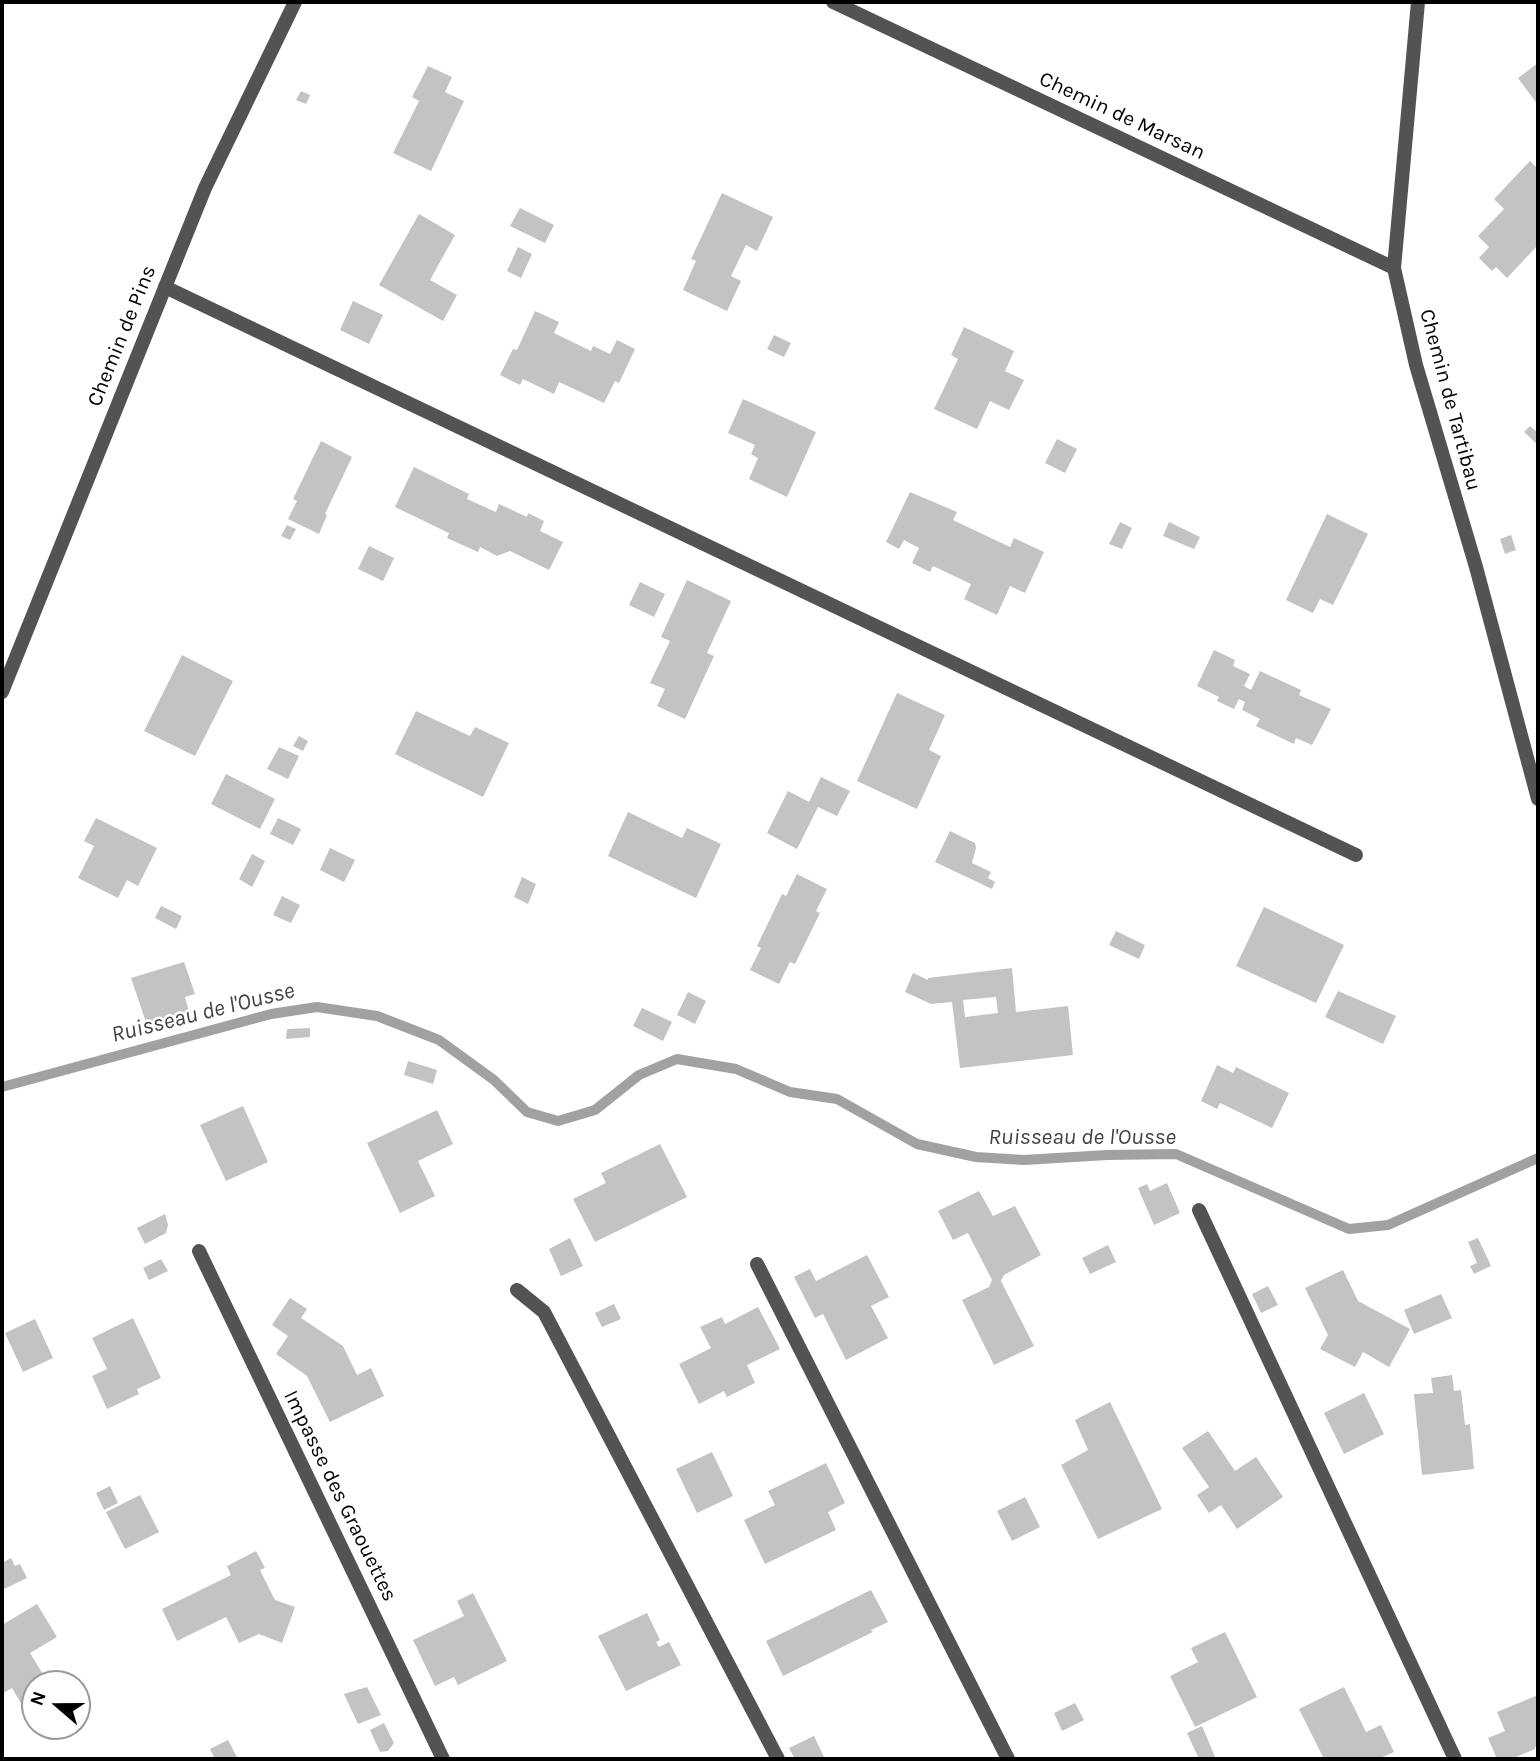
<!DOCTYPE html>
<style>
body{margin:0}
#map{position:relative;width:1540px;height:1761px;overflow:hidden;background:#fff;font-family:Karla,sans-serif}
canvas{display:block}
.frame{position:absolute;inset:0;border:4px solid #000;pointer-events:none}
.north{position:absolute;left:21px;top:1670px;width:70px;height:70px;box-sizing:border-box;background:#fff;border:2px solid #999;border-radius:50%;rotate:290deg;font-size:19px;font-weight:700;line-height:28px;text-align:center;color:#000}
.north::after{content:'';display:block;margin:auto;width:24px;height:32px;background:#000;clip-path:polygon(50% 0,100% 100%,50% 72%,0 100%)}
</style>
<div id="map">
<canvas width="1540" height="1761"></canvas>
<div class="frame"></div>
<div class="north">N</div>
</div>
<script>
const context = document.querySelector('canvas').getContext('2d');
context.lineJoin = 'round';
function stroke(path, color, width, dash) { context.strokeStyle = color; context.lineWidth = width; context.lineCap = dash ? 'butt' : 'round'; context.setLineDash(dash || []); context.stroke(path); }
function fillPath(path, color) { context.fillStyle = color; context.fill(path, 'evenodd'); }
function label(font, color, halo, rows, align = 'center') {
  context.font = font + ' Karla,sans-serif'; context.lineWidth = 5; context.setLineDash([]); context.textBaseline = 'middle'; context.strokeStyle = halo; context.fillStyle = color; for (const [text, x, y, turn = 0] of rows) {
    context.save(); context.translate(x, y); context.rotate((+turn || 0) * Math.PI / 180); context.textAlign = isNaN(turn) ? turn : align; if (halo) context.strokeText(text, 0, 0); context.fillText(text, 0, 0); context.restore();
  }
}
stroke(new Path2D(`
 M2,1087L271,1014L317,1007L377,1016L439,1040L494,1080L527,1112L558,1121L595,1110L639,1075L677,1059L736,1069L790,1092L837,1099L917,1144L976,1157L1024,1160L1107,1155L1176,1154L1349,1229L1388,1225L1538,1158`), '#a1a1a1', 10);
fillPath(new Path2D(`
 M1538,63V105L1518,78Z
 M428,66L452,77L445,92L464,101L431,171L393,153L419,101L412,97Z
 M301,91L310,95L306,104L296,100Z
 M1530,161L1538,169V245L1507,278L1496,267L1492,271L1479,258L1489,247L1478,236L1504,209L1494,199Z
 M722,193L773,217L757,251L746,245L731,276L741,281L727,311L683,290L696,261L691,259Z
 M520,208L554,225L545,243L510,226Z
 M419,214L455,235L430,280L457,295L443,321L379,285Z
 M518,247L532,254L521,278L507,271Z
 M353,301L383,315L369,344L340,330Z
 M535,311L559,322L554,333L591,351L593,346L610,354L617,340L635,349L619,383L615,381L604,403L559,382L554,394L523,379L520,385L500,375L513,349L517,350Z
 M964,327L1014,351L1005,371L1024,380L1009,410L990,401L977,429L934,409L958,359L951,355Z
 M774,335L791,343L784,357L767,349Z
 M743,399L816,432L787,497L749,479L758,458L751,454L755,445L728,433Z
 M1530,426L1538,433V445L1524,432Z
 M1057,439L1077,449L1065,473L1045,463Z
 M321,441L352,457L325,514L327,515L319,534L288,519L297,501L293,499Z
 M414,467L469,494L467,499L496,512L499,504L527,517L528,513L544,521L540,531L563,542L549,570L510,551L497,556L480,547L478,552L447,538L449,533L395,507Z
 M910,492L957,512L953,520L1010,547L1014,538L1044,552L1025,593L1010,586L997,615L964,599L971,584L933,566L930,572L912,563L919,548L904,540L899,549L886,542Z
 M1327,514L1368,534L1333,605L1320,599L1313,613L1286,600Z
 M1120,522L1132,528L1122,549L1109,544Z
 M1169,522L1200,537L1194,549L1163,536Z
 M287,525L296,529L290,540L281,536Z
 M1511,535L1516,550L1505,554L1500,539Z
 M369,546L394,558L383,581L358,569Z
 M687,580L731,601L707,653L714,656L685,719L657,706L665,689L650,683L670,641L661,637Z
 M640,582L665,594L654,617L629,605Z
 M1214,650L1235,660L1233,666L1250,674L1244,686L1251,690L1260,671L1301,690L1299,695L1331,709L1312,745L1296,738L1294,744L1256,726L1260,719L1242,710L1245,702L1239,699L1234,709L1217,701L1219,697L1197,686Z
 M182,655L233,681L195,756L144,731Z
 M897,693L945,715L929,750L941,756L917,809L857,781Z
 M416,711L470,736L475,727L509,743L483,797L395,754Z
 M299,736L308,741L303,751L293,746Z
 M279,747L299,756L288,779L267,769Z
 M226,774L275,799L260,829L211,804Z
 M821,777L850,791L837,816L818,807L797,849L767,833L788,791L809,802Z
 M628,812L682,838L687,828L721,844L696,898L608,856Z
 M96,818L157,848L138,886L127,880L118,898L78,878L94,846L84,841Z
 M278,818L301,829L293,845L270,834Z
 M950,831L975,843L976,848L972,863L991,872L988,878L995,882L992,889L935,862Z
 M330,848L355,860L344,882L320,870Z
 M252,854L265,861L252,887L239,879Z
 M797,874L827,889L816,911L820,913L795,964L790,962L779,984L750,970L761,948L757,946L782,894L786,896Z
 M522,877L536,884L528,904L514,897Z
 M282,896L300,905L291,923L273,915Z
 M161,906L182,916L176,929L155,918Z
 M1264,907L1344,945L1316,1003L1236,966Z
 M1116,931L1145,945L1139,959L1109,945Z
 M184,962L195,994L185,997L190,1016L148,1028L131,978Z
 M1012,968L1016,1012L1068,1006L1073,1055L960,1068L952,1002L931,1004L905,992L913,973L928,980V978ZM996,997L998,1013L965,1017L963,1000Z
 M1338,991L1396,1016L1383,1044L1325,1017Z
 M688,992L706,1001L695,1024L677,1015Z
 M642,1008L672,1022L663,1041L633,1026Z
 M310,1028V1037L286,1039L287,1029Z
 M408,1061L437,1070L433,1084L404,1075Z
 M1217,1065L1233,1073L1236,1067L1289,1093L1272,1128L1220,1103L1217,1109L1201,1101Z
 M243,1106L268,1162L226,1181L200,1125Z
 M437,1110L453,1144L418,1161L435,1196L400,1213L367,1143Z
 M660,1144L687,1197L595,1242L573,1199L606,1183L601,1173Z
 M1167,1183L1180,1213L1154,1225L1138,1188L1147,1184L1150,1191Z
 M979,1191L993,1216L1015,1206L1041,1255L1004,1275L1001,1281L1034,1346L994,1365L962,1300L989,1287L992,1280L968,1233L953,1240L938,1211Z
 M165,1214L168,1225L166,1233L145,1244L137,1228Z
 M570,1238L583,1266L561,1276L549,1249Z
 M1478,1238L1491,1266L1474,1274L1470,1266L1477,1263L1468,1242Z
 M1108,1245L1116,1262L1090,1274L1082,1258Z
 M867,1255L889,1297L871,1306L888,1338L846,1360L823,1314L815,1318L794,1277L810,1269L816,1281Z
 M161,1259L168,1271L149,1280L143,1268Z
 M1343,1270L1358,1301L1410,1329L1389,1367L1363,1352L1355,1367L1320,1349L1328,1335L1305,1288Z
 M1268,1286L1278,1305L1261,1313L1252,1294Z
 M1441,1294L1452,1318L1414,1334L1404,1310Z
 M290,1298L307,1309L301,1318L343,1346L357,1375L371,1368L384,1396L330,1422L307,1376L276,1354L288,1336L272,1325Z
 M614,1304L621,1319L602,1327L595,1313Z
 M758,1307L780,1349L747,1365L755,1383L727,1397L724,1391L699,1404L679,1364L711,1348L700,1327L722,1317L725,1324Z
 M133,1318L161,1378L137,1389L139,1394L107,1409L92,1376L107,1369L92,1338Z
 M35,1319L53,1358L23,1372L5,1333Z
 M1452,1375L1454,1391L1461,1390L1465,1425L1470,1424L1474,1469L1422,1475L1414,1394L1433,1393L1431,1378Z
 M1364,1393L1384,1434L1344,1454L1324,1413Z
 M1110,1402L1162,1509L1098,1539L1061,1465L1088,1450L1075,1420Z
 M1208,1431L1235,1471L1256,1457L1283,1497L1237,1529L1221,1505L1209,1513L1197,1495L1209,1487L1182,1448Z
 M712,1452L733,1496L697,1513L676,1469Z
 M826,1463L845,1503L828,1512L836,1530L765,1564L744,1520L775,1505L768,1491Z
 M110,1486L118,1503L104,1510L96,1493Z
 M140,1495L159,1532L125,1549L106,1512Z
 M1025,1497L1040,1527L1012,1541L997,1511Z
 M256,1551L265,1568L260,1570L275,1600L295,1607L282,1643L259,1634L239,1643L226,1617L177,1641L162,1609L231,1575L227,1566Z
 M11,1558L15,1566L20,1564L27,1578L2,1590V1563Z
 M871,1590L888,1622L871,1630L873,1632L783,1676L766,1641Z
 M473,1593L507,1661L458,1685L454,1677L435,1686L413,1640L464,1616L457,1601Z
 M37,1604L57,1637L30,1653L49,1684H35V1720L32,1722L12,1688L2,1694V1625Z
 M647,1613L660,1640L656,1642L659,1647L669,1642L681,1665L626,1691L598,1636Z
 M1225,1632L1257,1697L1195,1727L1170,1676L1198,1662L1191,1648Z
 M367,1687L381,1715L358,1724L344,1694Z
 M1344,1687L1366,1732L1381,1725L1394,1752L1378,1759H1324L1299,1709Z
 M1538,1695V1745L1535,1747V1749L1516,1757L1518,1759H1497L1488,1738L1505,1731L1497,1712Z
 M1075,1703L1084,1720L1062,1731L1054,1713Z
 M384,1723L394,1743L388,1751L380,1752L370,1730Z
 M1202,1726L1216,1759H1199L1187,1733Z
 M814,1736L825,1759H795L789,1748Z
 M228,1740L238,1759H215L210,1749Z`), '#c3c3c3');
stroke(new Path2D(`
 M165,287L1356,855`), '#535353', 14);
stroke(new Path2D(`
 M833,2L1394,268
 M1418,2L1394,268L1416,365L1476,567L1538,799
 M1199,1210L1455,1759
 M199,1251L443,1759
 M757,1264L1008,1759
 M517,1290L544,1312L778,1759`), '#535353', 14);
stroke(new Path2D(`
 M2,692L205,188L295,2`), '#535353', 14);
label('21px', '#000', '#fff', [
 ["Chemin de Marsan",1122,116,25],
 ["Chemin de Pins",122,336,-68],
 ["Chemin de Tartibau",1450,400,75],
 ["Impasse des Graouettes",340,1496,64]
]);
label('italic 23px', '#424242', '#fff', [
 ["Ruisseau de l'Ousse",203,1013,-14],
 ["Ruisseau de l'Ousse",1082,1137]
]);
</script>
